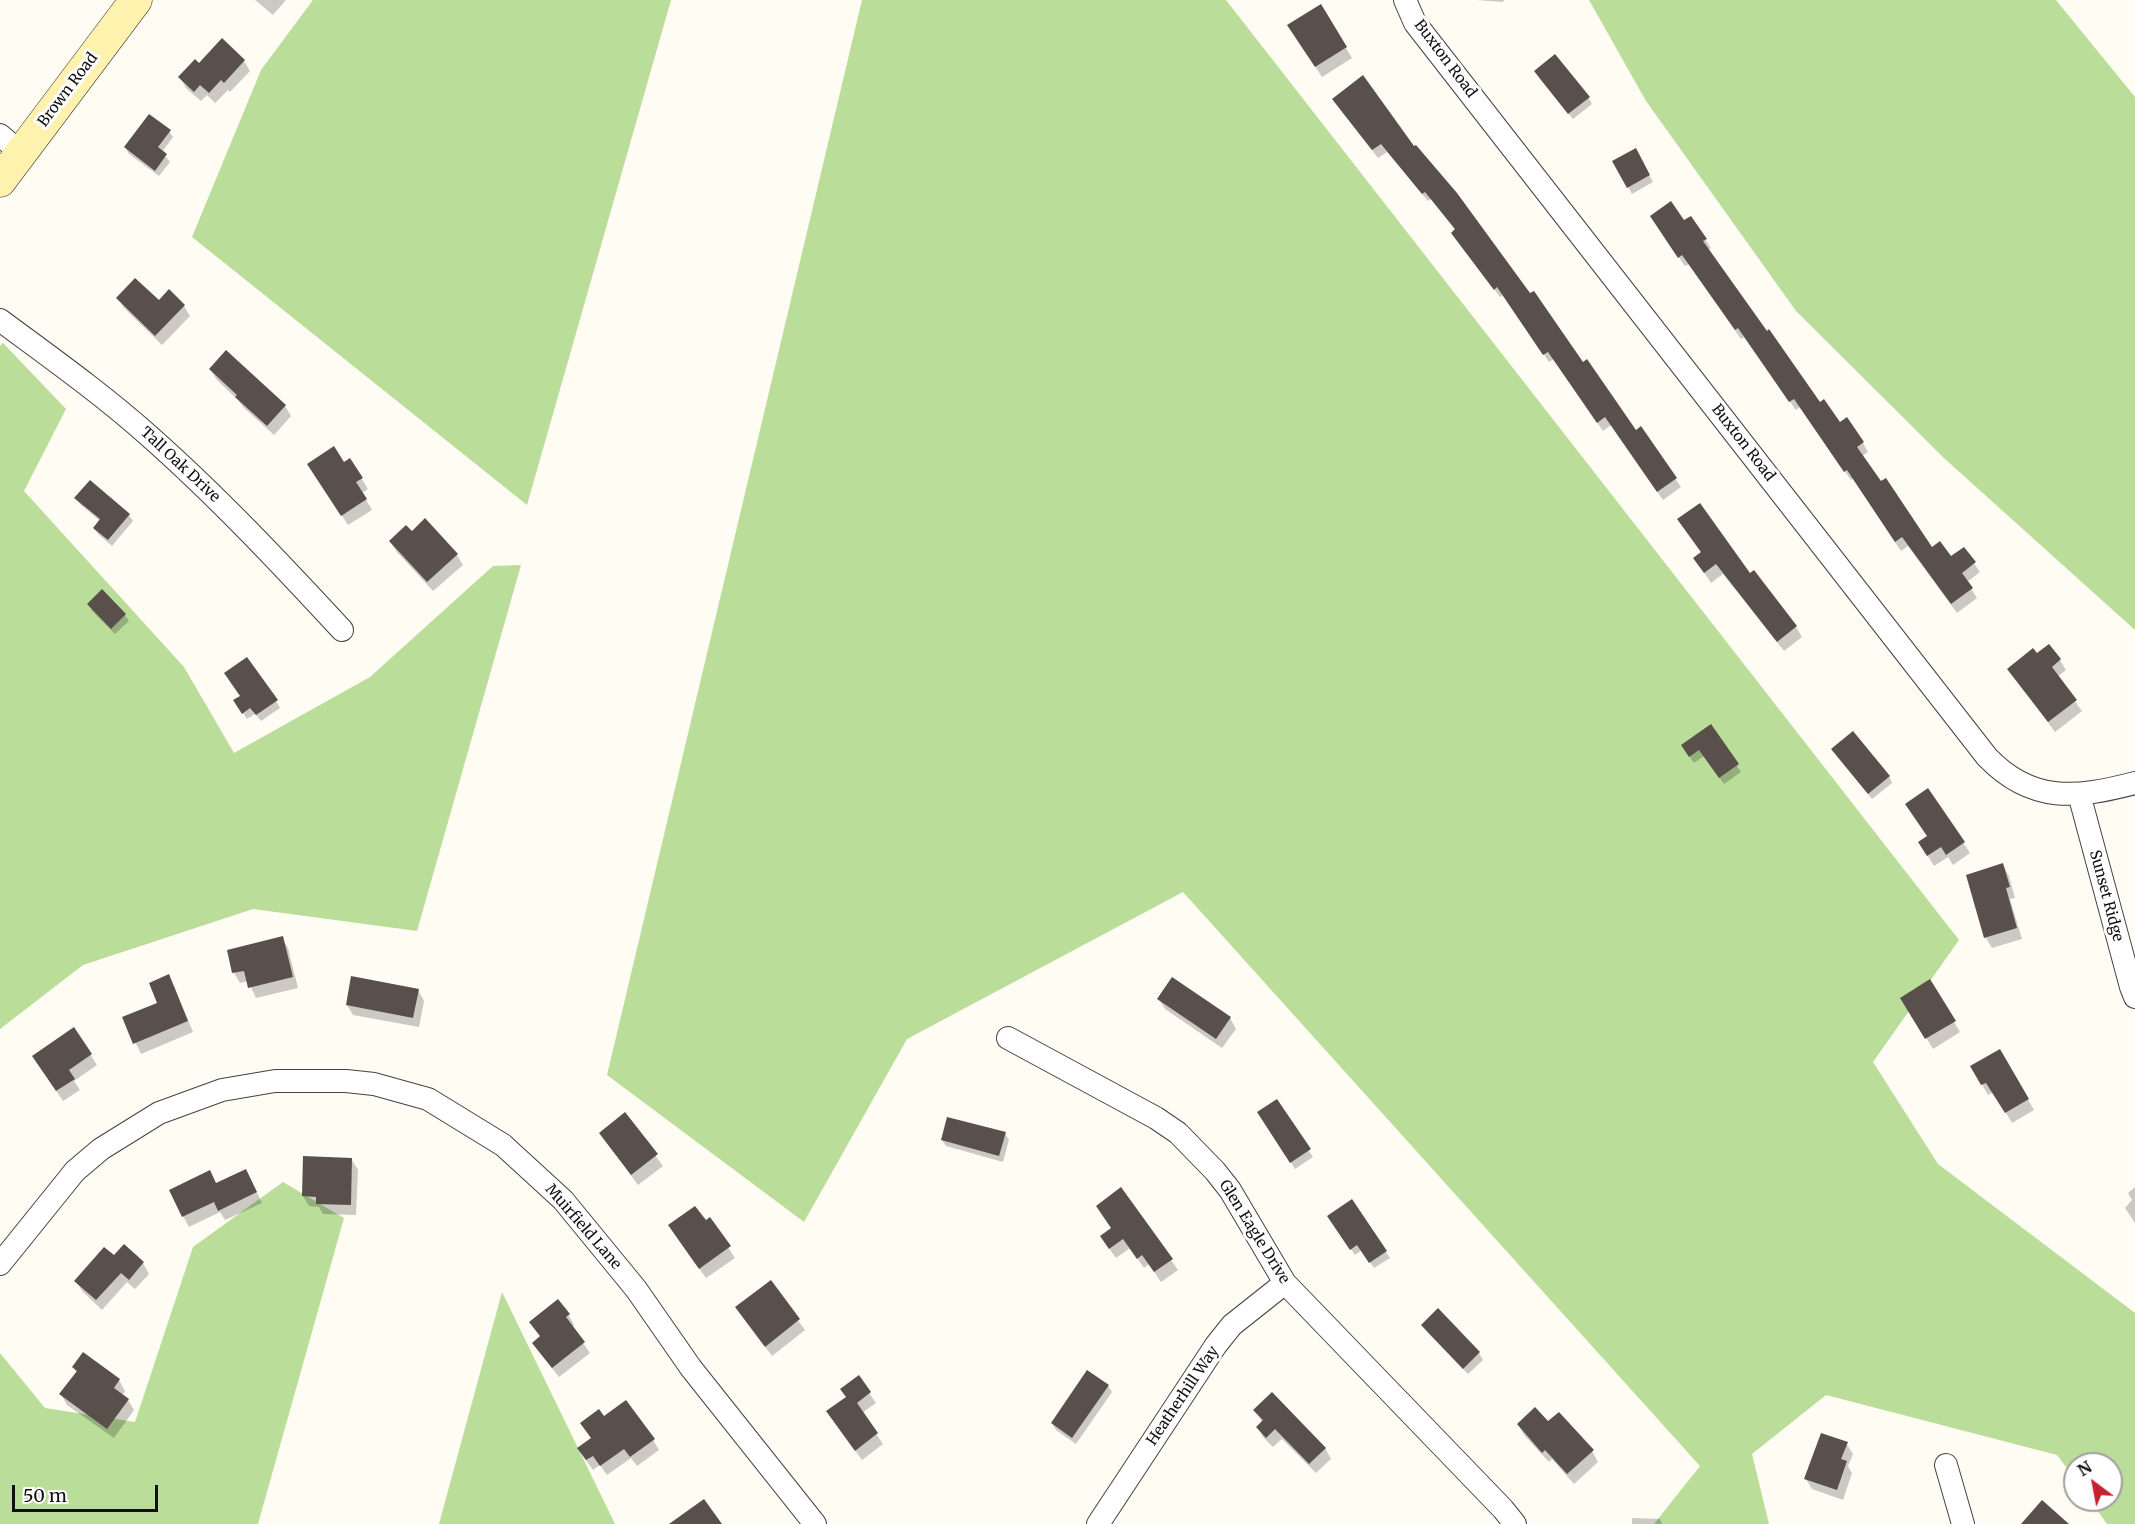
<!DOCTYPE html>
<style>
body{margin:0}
#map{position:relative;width:2135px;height:1524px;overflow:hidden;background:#fffcf3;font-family:Merriweather,serif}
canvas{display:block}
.north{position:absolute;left:2063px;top:1452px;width:60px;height:60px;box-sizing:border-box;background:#fff;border:2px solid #9f9f9f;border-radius:50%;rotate:328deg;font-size:16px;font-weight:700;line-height:24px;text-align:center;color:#101010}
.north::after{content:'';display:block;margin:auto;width:21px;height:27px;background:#c62131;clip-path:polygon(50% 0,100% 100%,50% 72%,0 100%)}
.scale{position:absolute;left:12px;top:1485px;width:146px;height:27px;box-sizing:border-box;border:3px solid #101010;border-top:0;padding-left:8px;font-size:18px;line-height:21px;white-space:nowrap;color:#101010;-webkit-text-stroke:4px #fff;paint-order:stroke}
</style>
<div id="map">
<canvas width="2135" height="1524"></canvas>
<div class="north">N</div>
<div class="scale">50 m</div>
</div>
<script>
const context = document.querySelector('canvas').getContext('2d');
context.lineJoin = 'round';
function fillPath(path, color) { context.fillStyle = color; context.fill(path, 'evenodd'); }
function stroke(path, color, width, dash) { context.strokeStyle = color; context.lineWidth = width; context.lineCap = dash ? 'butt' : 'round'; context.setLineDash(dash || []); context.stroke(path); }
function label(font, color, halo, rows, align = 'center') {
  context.font = font + ' Merriweather,serif'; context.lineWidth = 6; context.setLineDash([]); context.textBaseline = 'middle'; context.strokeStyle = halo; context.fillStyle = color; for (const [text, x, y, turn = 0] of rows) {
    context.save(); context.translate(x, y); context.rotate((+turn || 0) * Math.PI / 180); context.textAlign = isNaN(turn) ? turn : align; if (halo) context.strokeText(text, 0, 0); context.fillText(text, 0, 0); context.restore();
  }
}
fillPath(new Path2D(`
 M313,0H671L527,505L192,237L261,70Z
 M862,0H1226L1959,940L1873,1062L1938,1164L2135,1313V1524H2107L2090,1500H2111V1464H2075V1479L2057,1455L1826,1395L1752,1454L1769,1524H1654L1700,1466L1183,892L907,1039L804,1222L607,1075Z
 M1589,0H2056L2135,97V630L1945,459L1796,311L1646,101Z
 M3,343L66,409L24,491L184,667L234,753L370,677L493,566L521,565L417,931L253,909L83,965L0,1029V346Z
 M283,1182L344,1218L258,1524H0V1353L45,1408L135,1422L193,1247Z
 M502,1292L615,1524H439Z`), '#badd99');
fillPath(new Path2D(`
 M255,0H286L273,15Z
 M1477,0H1504L1503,2Z
 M1321,6L1352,58L1322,77L1295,35Z
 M244,61L250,71L230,92L228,90L215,103L207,95L201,101L186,88L180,77L199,65Z
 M1539,78L1588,97L1592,104L1573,119Z
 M1339,108L1414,149L1635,432L1641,428L1681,487L1663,500L1611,425L1603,431L1554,359L1549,362L1503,295L1500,297L1458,242L1456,231L1431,199L1428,201L1387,152L1378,158Z
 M169,131L173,137L162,152L170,162L159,176L129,154L125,147Z
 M1635,150L1653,182L1632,194L1614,161Z
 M1684,222L1705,239L1711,248L1708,250L1820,404L1839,424L1863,443L1868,452L1862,456L1932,549L1951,558L1964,549L1980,572L1967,582L1977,598L1957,613L1908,546L1901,551L1853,479L1851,480L1800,407L1796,410L1744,337L1741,339L1689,264L1685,266L1657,226Z
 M118,298L184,306L190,316L162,345L124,308Z
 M210,369L285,406L291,416L274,435L243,407L238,400L217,380Z
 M350,460L368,489L362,493L372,510L348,525L315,474Z
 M76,498L129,515L133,521L112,546L98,534L94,528L100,521L80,504Z
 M1679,520L1750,575L1796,627L1802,637L1784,651L1723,574L1711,583L1695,559L1702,554Z
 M390,541L457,555L463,565L433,591L396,551Z
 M89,604L125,615L129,621L115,634L92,611Z
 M2037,656L2060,660L2066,670L2057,677L2082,711L2055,732L2009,669Z
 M242,696L276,701L280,708L261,721L255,714L247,719L239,707Z
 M1710,726L1741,772L1724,784L1704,756L1694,763L1686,752Z
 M1837,756L1889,776L1892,783L1872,799Z
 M1928,790L1970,853L1953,865L1948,857L1934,866L1926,853L1928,837Z
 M2003,865L2009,876L2015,898L2010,899L2022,939L1992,948L1986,938L1967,876Z
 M282,938L288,948L298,988L256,998L248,981L240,983L234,973L228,951Z
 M1172,979L1230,1018L1236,1029L1222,1048L1165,1009L1159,999Z
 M1930,981L1960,1032L1933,1049L1902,998Z
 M174,986L193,1032L141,1054L124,1018L159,1003Z
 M418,990L424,1001L419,1027L353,1015L347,1005Z
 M74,1029L97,1065L74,1081L80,1090L63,1101L40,1066Z
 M1999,1051L2034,1110L2012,1123L1994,1092L1988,1095L1972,1067Z
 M1277,1101L1313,1157L1295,1169L1263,1119Z
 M625,1114L663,1166L638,1185L601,1134Z
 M1005,1134L1009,1140L1003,1162L946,1146L942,1140Z
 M352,1160L358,1170L356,1215L323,1214L319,1207L309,1206L303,1196Z
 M251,1181L262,1203L225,1220L220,1212L189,1227L183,1216L216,1185Z
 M2135,1187V1223L2125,1208L2132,1200L2128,1193Z
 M1121,1189L1178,1270L1161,1282L1149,1264L1144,1268L1130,1248L1116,1258L1108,1247Z
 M710,1219L735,1258L706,1278L676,1236Z
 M1333,1223L1386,1252L1390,1258L1374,1268L1362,1250L1355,1255Z
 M124,1246L143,1263L149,1274L135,1289L127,1282L102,1310L82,1291L76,1281L114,1257Z
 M770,1282L805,1330L772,1356L737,1308Z
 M1438,1310L1479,1353L1483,1360L1468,1374L1427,1332L1423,1325Z
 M568,1314L574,1325L572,1327L590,1353L559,1377L540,1353L541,1338L531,1323Z
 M73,1367L119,1380L125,1391L122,1396L128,1400L134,1410L114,1438L67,1405L61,1394L77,1373Z
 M858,1377L876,1403L862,1413L883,1444L862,1460L828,1412L847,1398Z
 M1108,1386L1112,1392L1076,1444L1056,1430L1052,1423Z
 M1255,1410L1325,1448L1331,1459L1316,1473L1282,1439L1273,1447L1263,1437L1258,1427L1262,1422Z
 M1558,1414L1592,1451L1598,1462L1574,1484L1552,1459L1549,1462L1524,1435L1518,1424H1548Z
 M604,1418L653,1440L659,1450L637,1466L631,1458L607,1475L600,1465L593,1470L585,1459L592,1439Z
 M1846,1443L1853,1454L1848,1466L1852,1473L1843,1500L1812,1489L1806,1479Z
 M1632,1518L1660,1519L1662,1524H1632Z`), '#0003');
fillPath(new Path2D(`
 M1321,4L1347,47L1315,67L1287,25Z
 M222,38L245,60L224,83L221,80L209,93L200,85L194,92L178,77L195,59L199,63Z
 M1555,54L1590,97L1568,114L1534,71Z
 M1363,75L1414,146L1416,145L1457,193L1530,293L1534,291L1583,362L1587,359L1636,430L1641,426L1677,478L1657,492L1605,417L1597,423L1548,352L1543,355L1497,287L1494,290L1451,233L1455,229L1425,192L1422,194L1381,144L1372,150L1332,99Z
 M149,114L171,130L158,147L167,154L155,171L124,147Z
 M1636,148L1650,175L1627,188L1612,161Z
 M1671,201L1684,220L1691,216L1707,239L1703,241L1767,331L1769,329L1820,402L1824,399L1840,422L1847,417L1864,442L1857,447L1881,481L1886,478L1932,547L1940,541L1951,556L1964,547L1976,562L1962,573L1973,588L1951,604L1902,537L1895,542L1847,470L1844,472L1794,399L1789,402L1738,328L1735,330L1682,255L1678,258L1650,216Z
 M135,278L159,300L169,289L185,305L155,336L116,298Z
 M226,350L286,405L267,426L235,397L237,395L209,369Z
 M334,446L344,462L350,458L363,478L356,482L367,499L341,516L307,464Z
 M90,480L130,514L108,540L93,528L100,519L74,498Z
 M1700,503L1750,573L1754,570L1797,626L1777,642L1716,564L1704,573L1693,558L1701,552L1677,519Z
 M425,518L458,554L427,582L389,541L406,525L412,531Z
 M102,589L126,614L111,629L87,604Z
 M2049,644L2061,659L2052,667L2077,700L2048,722L2007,669L2033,648L2037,653Z
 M247,657L278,700L256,715L250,708L242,714L233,700L240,696L224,673Z
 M1711,724L1739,764L1719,778L1699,750L1689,757L1681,745Z
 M1853,731L1890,776L1868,794L1831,749Z
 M1928,788L1965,842L1946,855L1941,847L1927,856L1918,842L1927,836L1905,804Z
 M2003,863L2010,887L2006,888L2017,928L1984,938L1966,875Z
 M283,936L293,977L248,988L244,971L232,973L227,950Z
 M169,974L188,1021L133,1044L122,1017L157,1003L149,983Z
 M351,976L419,989L413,1018L346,1005Z
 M1172,977L1231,1017L1216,1039L1157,999Z
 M1930,979L1956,1021L1925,1039L1900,998Z
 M74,1027L92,1054L69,1070L75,1079L56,1091L32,1056Z
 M2000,1049L2029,1099L2005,1113L1986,1083L1981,1085L1970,1066Z
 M1277,1099L1311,1149L1290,1163L1257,1112Z
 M625,1112L658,1154L631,1175L599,1133Z
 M947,1117L1006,1132L999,1156L941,1140Z
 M303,1156L352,1158L351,1205L316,1204V1197L302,1196Z
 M246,1169L257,1192L218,1211L214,1202L182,1217L169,1190L210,1170L216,1183Z
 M1121,1187L1173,1259L1154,1272L1142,1255L1137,1259L1123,1239L1109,1249L1100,1236L1111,1228L1096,1206Z
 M1352,1199L1387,1251L1369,1263L1357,1245L1350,1250L1327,1216Z
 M695,1206L706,1220L710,1217L731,1246L699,1269L668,1225Z
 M124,1244L144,1262L129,1280L121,1273L96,1300L74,1281L104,1247L114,1255Z
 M771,1280L800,1319L765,1347L735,1307Z
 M558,1299L570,1314L566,1317L585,1342L552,1368L532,1343L540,1336L529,1322Z
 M1438,1308L1480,1352L1463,1369L1421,1325Z
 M83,1352L120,1379L114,1388L129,1399L107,1429L59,1394L77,1371L72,1367Z
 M1087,1370L1109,1385L1072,1438L1051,1423Z
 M859,1375L871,1392L857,1403L878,1433L855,1451L826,1411L846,1397L840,1389Z
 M1272,1392L1326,1448L1309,1464L1275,1429L1266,1438L1256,1427L1263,1420L1253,1410Z
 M626,1400L655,1439L630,1457L624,1449L600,1466L593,1456L586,1460L577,1448L591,1438L580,1423L599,1409L604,1416Z
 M1535,1407L1548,1421L1559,1412L1594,1450L1567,1474L1545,1450L1542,1453L1517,1424Z
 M1821,1433L1848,1442L1841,1459L1847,1461L1837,1490L1804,1479Z
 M704,1499L722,1524H669Z
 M2042,1500L2069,1524H2021Z`), '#59504c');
const street = new Path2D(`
 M1405,0L1415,23L1987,757C2032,804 2077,798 2135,783
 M0,135L21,153
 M0,320C50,357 102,394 148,435C217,496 280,563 342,630
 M2079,794L2131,987L2135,997
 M1008,1038L1156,1118L1178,1133L1215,1171L1230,1190L1285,1283L1503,1509L1515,1524
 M0,1264L75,1171L101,1149L159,1113L222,1090L275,1081H346L374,1084L428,1099L503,1145L563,1200L636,1289L691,1368L815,1524
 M1946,1465L1963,1524
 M1098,1524L1216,1345L1232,1325L1285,1283`);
const secondary = new Path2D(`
 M0,181L136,0`);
stroke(street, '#434343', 24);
stroke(secondary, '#323232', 33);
stroke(street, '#fff', 22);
stroke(secondary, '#fff2ae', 32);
label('15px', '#101010', '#fff', [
 ["Buxton Road",1445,59,53],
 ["Brown Road",68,90,-53],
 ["Buxton Road",1743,443,52],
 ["Tall Oak Drive",180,465,43],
 ["Sunset Ridge",2106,896,75],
 ["Muirfield Lane",583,1227,49],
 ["Glen Eagle Drive",1254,1232,58],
 ["Heatherhill Way",1183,1396,-56]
]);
</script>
